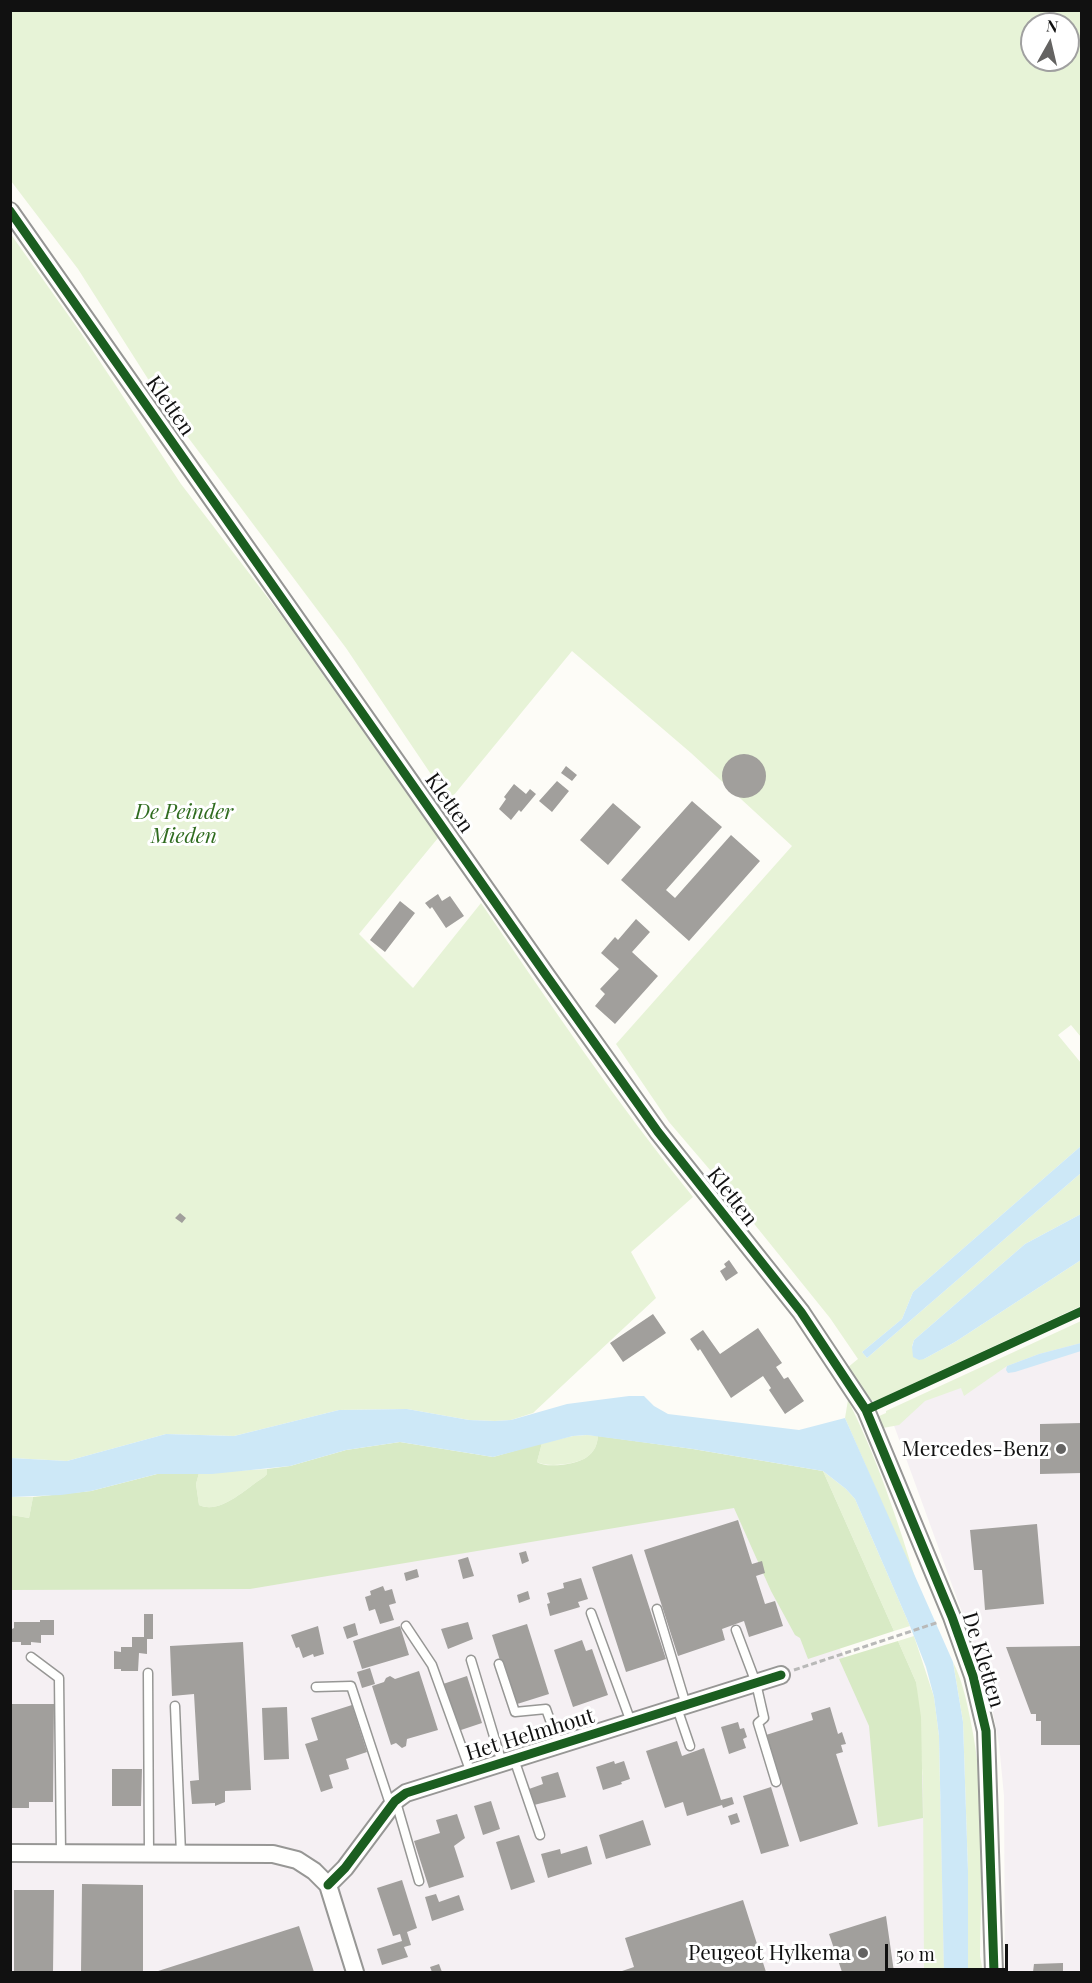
<!DOCTYPE html>
<style>
body{margin:0}
#map{position:relative;width:1092px;height:1983px;overflow:hidden;background:#fdfcf7;font-family:"Playfair Display",serif}
canvas{display:block}
.frame{position:absolute;inset:0;border:12px solid #111;pointer-events:none}
.north{position:absolute;left:1020px;top:12px;width:60px;height:60px;box-sizing:border-box;background:#fff;border:2px solid #a0a0a0;border-radius:50%;rotate:8deg;font-size:16px;font-weight:700;line-height:24px;text-align:center;color:#111}
.north::after{content:'';display:block;margin:auto;width:21px;height:27px;background:#646362;clip-path:polygon(50% 0,100% 100%,50% 72%,0 100%)}
.scale{position:absolute;left:885px;top:1944px;width:123px;height:27px;box-sizing:border-box;border:3px solid #111;border-top:0;padding-left:8px;font-size:18px;line-height:21px;white-space:nowrap;color:#111;-webkit-text-stroke:4px #fff;paint-order:stroke}
</style>
<div id="map">
<canvas width="1092" height="1983"></canvas>
<div class="frame"></div>
<div class="north">N</div>
<div class="scale">50 m</div>
</div>
<script>
const context = document.querySelector('canvas').getContext('2d');
context.lineJoin = 'round';
function fillPath(path, color) { context.fillStyle = color; context.fill(path, 'evenodd'); }
function stroke(path, color, width, dash) { context.strokeStyle = color; context.lineWidth = width; context.lineCap = dash ? 'butt' : 'round'; context.setLineDash(dash || []); context.stroke(path); }
function label(font, color, halo, rows, align = 'center') {
  context.font = font + ' "Playfair Display",serif'; context.lineWidth = 6; context.setLineDash([]); context.textBaseline = 'middle'; context.strokeStyle = halo; context.fillStyle = color; for (const [text, x, y, turn = 0] of rows) {
    context.save(); context.translate(x, y); context.rotate((+turn || 0) * Math.PI / 180); context.textAlign = isNaN(turn) ? turn : align; if (halo) context.strokeText(text, 0, 0); context.fillText(text, 0, 0); context.restore();
  }
}
fillPath(new Path2D(`
 M1081,1334V1972H1005L1004,1796L999,1744L987,1681L892,1420L922,1397Z
 M747,1494L885,1724L944,1804L948,1972H11L10,1561Z`), '#f5f0f3');
fillPath(new Path2D(`
 M10,11H1081V1037L1071,1025L1058,1035L1081,1063V1146L913,1292L902,1319L862,1352L867,1358L1081,1173V1214L1025,1244L914,1340L912,1346L914,1357L924,1359L955,1342L1081,1260V1306L875,1401L868,1399L847,1368L858,1359L830,1318L722,1184L669,1122L616,1044L792,846L691,753L572,651L449,801L346,648L169,412L78,269L11,181ZM1032,24H1068V60H1032Z
 M10,233L81,333L181,484L281,615L438,838L359,934L413,988L481,903C549,1002 617,1104 693,1197L631,1252L656,1298L533,1413L511,1420L495,1421L469,1420L407,1409L339,1410L234,1436L166,1434L67,1461L11,1458Z
 M1081,1321V1343L1039,1354L1007,1366L964,1396L961,1388L925,1401L899,1425L883,1428L877,1417L886,1413V1411Z
 M848,1400C877,1458 898,1521 917,1584L845,1418Z
 M587,1435L598,1436C597,1445 595,1451 587,1457C578,1464 548,1468 537,1462L542,1443L573,1436Z
 M267,1469V1474L264,1477C246,1488 221,1515 199,1505L196,1484L199,1473Z
 M823,1471L846,1489L855,1499L910,1626L894,1631Z
 M11,1497H33L29,1518L11,1515Z
 M914,1636L934,1697L939,1736L944,1972H924L923,1782L917,1699L916,1682L898,1641Z
 M953,1662C962,1680 966,1698 970,1718C987,1796 981,1877 980,1956L983,1972H968V1871L963,1722Z`), '#e7f3d7');
fillPath(new Path2D(`
 M598,1436L693,1449L823,1471L894,1631L808,1659L800,1638L795,1635L771,1591L734,1508L250,1589L11,1590V1515L29,1518L33,1497L91,1491L157,1474L199,1473L196,1484L199,1505C221,1515 246,1488 264,1477L267,1474V1469L290,1466L346,1450L400,1442L493,1457L542,1443L537,1462C547,1469 578,1464 587,1457C595,1451 597,1445 598,1436Z
 M898,1641L916,1682L921,1717L923,1818L878,1827L869,1726L839,1659Z`), '#d8eac5');
fillPath(new Path2D(`
 M1081,1146V1173L867,1358L862,1352L902,1319L913,1292Z
 M1081,1214V1260L955,1342L924,1359L919,1360L913,1357L912,1347L914,1340L1025,1244Z
 M1081,1343V1351L1015,1372L1008,1373L1006,1370L1007,1366L1039,1354Z
 M629,1396H644L654,1406L668,1414L799,1430L845,1418L953,1662L963,1722L968,1871V1972H944L939,1736L934,1697L926,1667L910,1626L855,1499L846,1489L823,1471L693,1449L587,1435L573,1436L493,1457L400,1442L346,1450L290,1466L212,1474H157L91,1491L61,1495L11,1497V1458L67,1461L166,1434L234,1436L339,1410L407,1409L469,1420L495,1421L511,1420L567,1404Z`), '#cde8f7');
fillPath(new Path2D(`
 M722 776a22 22 0 1 1 44 0a22 22 0 1 1-44 0Z
 M566,766L577,775L572,781L561,773Z
 M557,781L569,791L552,812L539,801Z
 M514,784L526,794L530,789L536,794L521,812L519,810L511,820L499,809L506,799L504,797Z
 M692,801L722,827L666,890L675,898L731,835L760,861L689,941L621,880Z
 M613,803L641,827L608,865L580,840Z
 M438,894L442,901L450,896L464,916L446,928L432,907L430,909L425,903Z
 M400,901L415,913L385,952L370,940Z
 M636,919L650,932L632,952L658,976L615,1024L595,1006L605,994L600,989L619,969L601,953L615,937L618,940Z
 M180,1213L186,1218L182,1223L175,1218Z
 M729,1260L738,1273L726,1281L720,1271L726,1267L724,1264Z
 M653,1314L666,1333L623,1362L610,1343Z
 M758,1328L782,1363L776,1367L784,1379L788,1377L804,1401L785,1414L769,1390L771,1388L763,1376L731,1398L700,1349L698,1351L690,1339L703,1330L720,1354Z
 M1082,1423V1473L1040,1474V1424Z
 M738,1520L752,1564L762,1561L765,1573L756,1576L765,1604L775,1601L783,1626L749,1637L744,1621L722,1629L725,1640L678,1656L644,1550Z
 M1037,1524L1044,1604L985,1610L982,1570H974L970,1530Z
 M526,1551L529,1561L522,1564L519,1553Z
 M632,1554L666,1659L626,1672L592,1567Z
 M468,1557L474,1576L463,1579L458,1560Z
 M417,1569L419,1577L406,1581L404,1573Z
 M581,1578L588,1599L578,1602L580,1607L550,1616L547,1604L550,1603L547,1593L564,1588L563,1583Z
 M383,1586L385,1591L392,1589L396,1603L389,1605L394,1620L380,1624L375,1609L369,1611L365,1597L371,1595L370,1591Z
 M528,1591L530,1599L519,1603L517,1595Z
 M144,1614H153V1639H147V1654L139,1653L138,1671H121V1669H114V1651L121,1652V1647H132V1637H144Z
 M40,1620H54V1635H41V1643L31,1642V1645H21V1642H10V1630L14,1628V1622H40Z
 M468,1622L473,1639L448,1649L441,1629Z
 M355,1623L358,1635L347,1639L343,1627Z
 M527,1624L549,1694L514,1705L492,1635Z
 M318,1626L324,1654L314,1657L313,1654L303,1658L299,1647L296,1648L291,1635Z
 M400,1626L409,1655L362,1669L353,1641Z
 M582,1640L586,1651L592,1649L608,1695L573,1707L554,1650Z
 M243,1642L251,1790L225,1791V1802L215,1806V1803L192,1804L190,1781L199,1780L194,1694L172,1696L170,1646Z
 M1082,1646V1745H1041V1721H1036V1714H1031L1006,1647Z
 M370,1668L375,1684L362,1688L357,1672Z
 M419,1671L438,1730L407,1739L406,1746L402,1748L396,1743L391,1745L372,1686L384,1682L386,1678L390,1676L395,1679Z
 M467,1676L482,1723L458,1731L443,1684Z
 M10,1704H54L53,1802H29V1808H10Z
 M352,1705L367,1752L346,1759L349,1769L329,1775L333,1788L321,1792L305,1744L318,1740L311,1718Z
 M287,1707L289,1759L264,1760L262,1708Z
 M830,1707L838,1734L842,1732L846,1744L841,1745L843,1752L836,1754L858,1824L800,1842L766,1735L813,1720L811,1713Z
 M738,1722L740,1729L744,1728L747,1737L743,1739L746,1748L729,1754L721,1727Z
 M677,1741L682,1756L704,1748L721,1800L732,1797L734,1804L723,1808L722,1805L687,1816L683,1802L665,1808L646,1751Z
 M614,1761L615,1764L624,1761L630,1779L621,1782L622,1784L603,1790L596,1767Z
 M112,1769H142L141,1806H112Z
 M558,1772L566,1797L534,1805L529,1789L543,1784L541,1777Z
 M771,1787L789,1846L761,1854L743,1796Z
 M491,1801L500,1829L483,1835L474,1806Z
 M737,1813L740,1822L731,1825L728,1816Z
 M457,1814L465,1838L454,1846L464,1877L429,1888L414,1841L440,1833L436,1820Z
 M643,1820L651,1845L606,1859L599,1835Z
 M519,1835L535,1882L511,1890L496,1842Z
 M587,1846L592,1864L548,1878L541,1854L560,1849L561,1854Z
 M402,1880L417,1928L407,1932L411,1945L404,1947L408,1957L382,1965L377,1949L402,1941L400,1934L393,1936L377,1888Z
 M82,1884L143,1885V1971L145,1972H81Z
 M14,1890H54L53,1972H14Z
 M436,1894L439,1902L459,1895L464,1910L432,1921L425,1897Z
 M743,1900L766,1972H619L634,1967L625,1938Z
 M886,1916L894,1972H842L829,1934Z
 M299,1926L314,1972H155Z
 M1063,1963V1972H1033L1034,1964Z
 M439,1964L442,1972H432L430,1967Z`), '#a19f9c');
const lane = new Path2D(`
 M657,1609L686,1705
 M591,1613L631,1722
 M406,1626L432,1665L471,1773
 M736,1630L756,1683L764,1718L758,1723L776,1782
 M31,1657L59,1678L61,1853
 M471,1660L502,1763
 M499,1664L515,1712L546,1709L559,1745
 M148,1673L149,1854
 M316,1687L351,1686L391,1807
 M175,1706L181,1854
 M677,1708L690,1746
 M514,1759L540,1835
 M396,1802L419,1881`);
const street = new Path2D(`
 M10,211L546,975L658,1132L801,1312L866,1410L952,1617L973,1676L986,1731L994,1972
 M10,1853L273,1854L297,1860L314,1871L328,1885L355,1972
 M328,1885L345,1868L395,1801L406,1793L781,1675`);
stroke(lane, '#979795', 11);
stroke(street, '#979795', 20);
stroke(new Path2D(`
 M794,1670L939,1622`), '#b9b9b8', 3, [6, 3]);
stroke(lane, '#fffffe', 8);
stroke(street, '#fffffe', 16);
stroke(new Path2D(`
 M10,211L546,975L658,1132L801,1312L866,1410L952,1617L973,1676L986,1731L994,1972
 M866,1410L1082,1311
 M328,1885L345,1868L395,1801L406,1793L781,1675`), '#1b5e20', 9);
for (const [x, y, r, color] of [
 [1061,1449,6,"#646362"],
 [863,1953,6,"#646362"]
]) { const dot = new Path2D(); dot.arc(x, y, r, 0, 2 * Math.PI); context.fillStyle = color; context.fill(dot); stroke(dot, '#fff', 2); }
label('21px', '#111', '#fff', [
 ["Kletten",170,406,55],
 ["Kletten",449,803,55],
 ["Kletten",732,1197,52],
 ["De Kletten",983,1660,73],
 ["Het Helmhout",530,1735,-17]
]);
label('italic 21px', '#2f6b1f', '#fff', [
 ["De Peinder",184,812],
 ["Mieden",184,836]
]);
label('21px', '#111', '#fff', [
 ["Mercedes-Benz",1049,1449],
 ["Peugeot Hylkema",851,1953]
], 'right');
</script>
